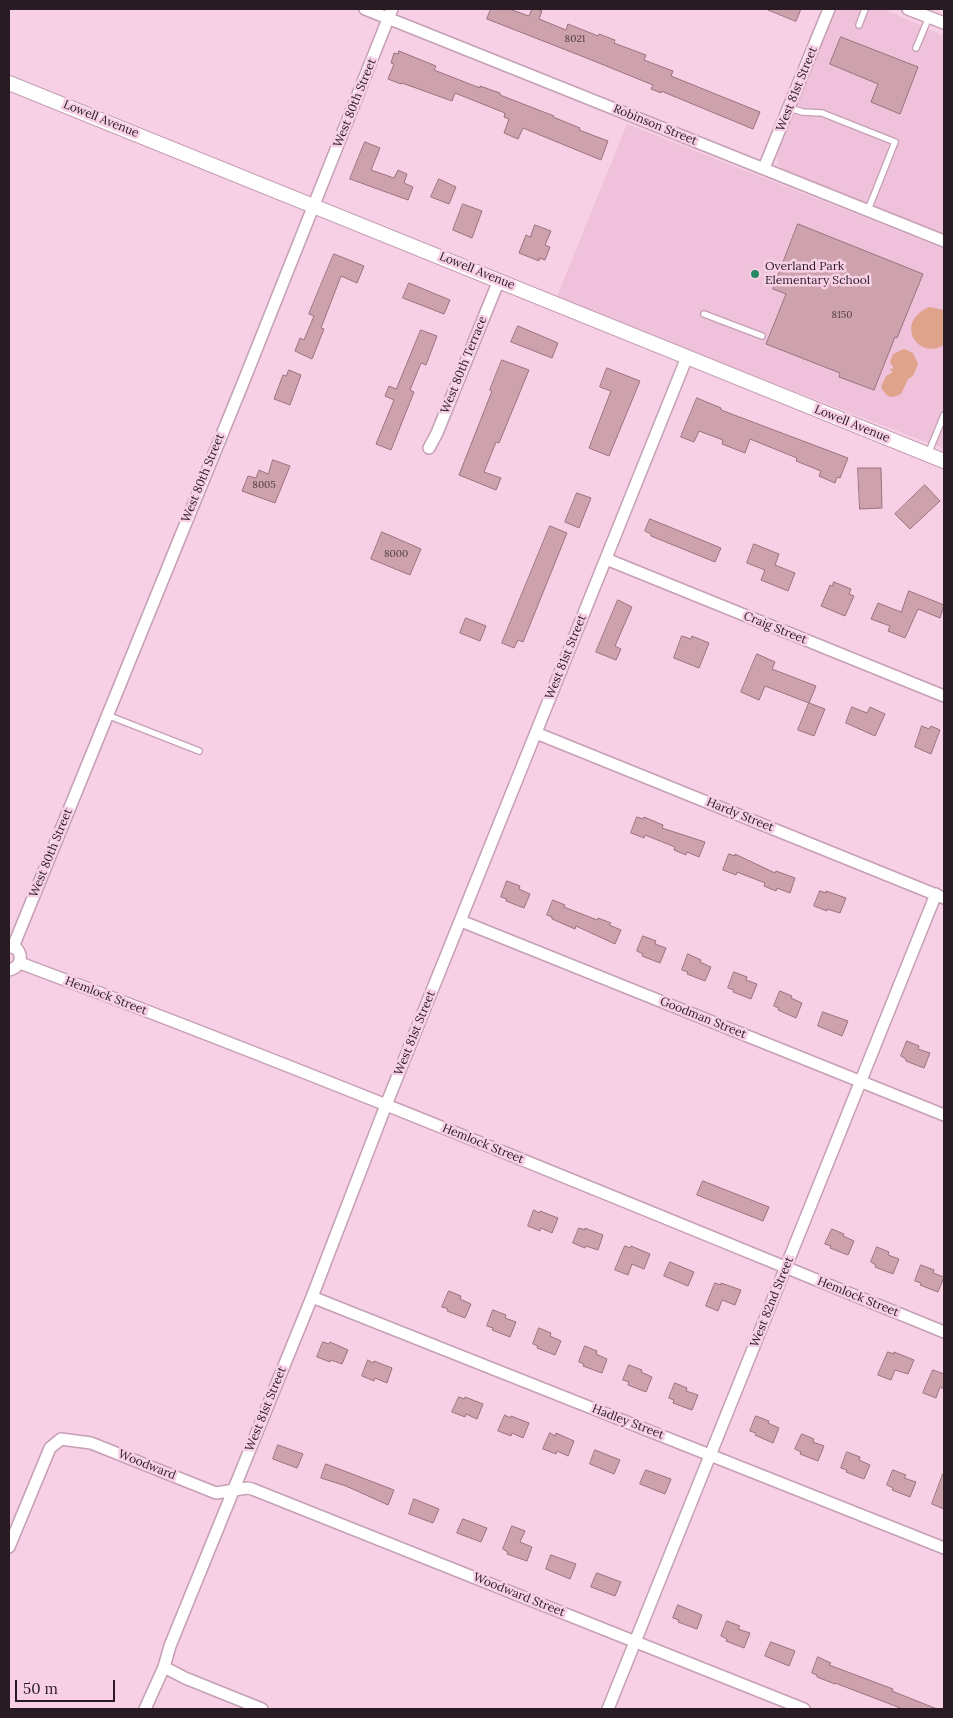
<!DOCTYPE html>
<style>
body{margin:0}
#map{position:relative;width:953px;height:1718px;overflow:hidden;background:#f7d0e6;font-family:Lora,serif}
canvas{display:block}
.frame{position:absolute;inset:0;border:10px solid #291b23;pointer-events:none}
.scale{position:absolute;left:15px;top:1680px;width:100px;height:22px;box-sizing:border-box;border:2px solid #291b23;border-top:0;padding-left:6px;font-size:15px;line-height:18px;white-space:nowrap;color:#291b23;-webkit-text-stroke:4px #f7d0e6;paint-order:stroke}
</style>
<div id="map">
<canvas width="953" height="1718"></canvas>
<div class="frame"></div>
<div class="scale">50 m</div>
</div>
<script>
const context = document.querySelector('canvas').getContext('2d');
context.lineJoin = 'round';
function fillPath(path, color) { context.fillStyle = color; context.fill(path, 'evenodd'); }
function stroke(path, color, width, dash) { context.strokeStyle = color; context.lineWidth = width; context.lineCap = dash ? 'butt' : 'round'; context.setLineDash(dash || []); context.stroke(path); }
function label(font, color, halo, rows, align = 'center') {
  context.font = font + ' Lora,serif'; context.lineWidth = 5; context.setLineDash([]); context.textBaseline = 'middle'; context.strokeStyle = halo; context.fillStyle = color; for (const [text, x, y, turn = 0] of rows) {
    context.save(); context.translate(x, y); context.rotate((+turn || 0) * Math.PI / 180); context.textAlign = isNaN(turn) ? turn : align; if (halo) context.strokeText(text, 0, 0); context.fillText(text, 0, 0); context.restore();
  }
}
fillPath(new Path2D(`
 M836,9H884L944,36V234L787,172L778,165L777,155Z
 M627,124L944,249V449L556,299Z`), '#efc1db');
fillPath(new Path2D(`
 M929,307L944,310V345C919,361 893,323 929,307Z
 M904,349L913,353L918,364L913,376L908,379L901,394C889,399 888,398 881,387L886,376L893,372L890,370L891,368L894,369L890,362L893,354Z`), '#dfa28a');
const building = new Path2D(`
 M491,9H509L529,16L532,9H536L542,11L539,19L566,30L568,24L598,36L599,34L615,40L614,43L646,55L644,60L673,71L671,76L760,112L753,129L661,91V93L651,89L653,85L589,59L487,19Z
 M766,9H801L796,21Z
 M841,37L918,67L900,114L871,102L878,84L830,64Z
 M399,51L436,66L434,70L480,88V86L500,93V95L554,116L553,117L580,128L579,130L608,141L601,160L523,128L518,139L504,133L509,119L504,117L505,113L455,93L452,101L402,83L401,84L388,79L394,64L391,63L394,53L398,54Z
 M365,142L380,148L371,170L394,178L398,170L407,174L404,183L413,187L408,200L350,179Z
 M439,179L456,187L449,204L431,197Z
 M463,204L482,211L472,238L453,230Z
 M798,224L923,274L897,338L895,337L874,390L839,377L840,373L766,344L786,294L773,289Z
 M535,225L551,231L545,245L550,247L545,260L539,258V261L519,253L526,235L530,237Z
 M334,254L364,266L357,283L341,276L321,328L324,329L312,359L295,351L300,338L304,340L314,316L309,314Z
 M409,283L450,300L444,314L403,298Z
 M518,326L558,343L552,358L511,342Z
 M421,330L437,336L426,365L421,363L410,390L414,392L391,450L376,444L394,400L385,396L389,386L396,389Z
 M502,360L529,370L499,443L496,442L484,472L501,478L496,490L459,475L492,391L490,390Z
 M607,368L640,381L609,456L589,448L611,391L600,387Z
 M289,370L301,375L290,405L274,399L283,375L286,376Z
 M697,398L721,408V410L848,458L840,478L837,477L835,483L819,476L821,471L796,461L797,458L750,439L745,453L722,444L723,440L699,431L694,442L681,437Z
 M273,460L290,466L275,503L242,491L248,476L256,478L259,470L268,474Z
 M858,468H881L882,508L860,509Z
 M925,485L940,501L910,529L895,514Z
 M577,493L591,498L579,528L565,522Z
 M650,519L721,548L715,562L651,536V534L645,531Z
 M550,526L567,533L523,642L518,640L514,648L502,643Z
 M382,532L421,549L410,575L371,559Z
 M754,544L779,554L775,565L795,573L788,591L761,580L765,570L747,563Z
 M834,582L851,589L849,594L854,596L845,616L821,606L830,585L832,586Z
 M909,591L944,605L940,618L918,609L905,638L888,631L890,626L871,619L878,603L901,612Z
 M618,600L632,607L615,646L621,649L616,660L596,652Z
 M466,618L486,626L480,641L460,633Z
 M682,636L691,639L692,636L709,643L699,668L674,658Z
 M757,654L775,662L772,669L816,686L809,703L765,686L759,700L741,692Z
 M809,703L825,709L814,736L798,730Z
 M852,707L867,713L870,707L885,714L875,736L846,723Z
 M922,726L929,729L931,726L940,730L931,754L915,747Z
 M637,817L643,819L644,817L663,825L662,828L705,842L699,857L687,852L686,855L674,850L675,847L645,835L644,838L631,833Z
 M729,854L735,856V854L775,873L776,871L795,878L790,893L777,888L776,891L764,886L765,883L737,872L736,875L723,870Z
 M507,881L520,886L519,889L530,894L524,908L506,901L507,899L501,897Z
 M820,891L826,893V891L846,898L840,913L827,909V911L814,906Z
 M553,900L565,905L564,907L597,920L598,918L611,923L609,925L621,930L615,944L576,926L575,929L552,919V917L547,915Z
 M643,936L656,941L655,944L666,948L660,963L642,956L643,954L637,951Z
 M688,954L701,960L700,962L711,967L705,981L687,974L688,972L682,970Z
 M734,972L747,977L746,980L757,984L751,999L733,992L734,990L728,988Z
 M780,991L792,996L791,998L802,1003L796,1018L778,1010L779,1008L774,1006Z
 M823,1012L848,1021L842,1036L818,1026Z
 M907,1041L919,1046L918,1049L930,1053L924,1068L906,1061V1059L901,1056Z
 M703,1181L769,1207L763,1221L697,1195Z
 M534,1210L539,1213L540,1211L558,1218L552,1233L541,1228L540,1231L528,1226Z
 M579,1228L585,1230V1228L603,1235L598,1250L586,1246L585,1248L573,1243Z
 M832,1229L844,1234L843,1236L854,1241L848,1255L830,1248L831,1246L825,1244Z
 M625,1246L630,1248L631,1246L650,1254L644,1269L632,1264L628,1275L615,1270Z
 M877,1247L889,1252L888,1255L899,1259L893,1274L875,1267L876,1265L871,1262Z
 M670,1262L694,1272L688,1286L664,1276Z
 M921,1265L934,1270L933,1273L944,1277L938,1292L920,1285L921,1283L915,1281Z
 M715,1283L721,1285V1283L741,1290L735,1305L722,1300L718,1311L706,1306Z
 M449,1291L461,1296L460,1299L471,1304L465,1318L447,1311L448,1309L442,1307Z
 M493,1310L506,1315L505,1318L516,1322L510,1337L492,1330L493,1328L487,1326Z
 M539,1328L551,1333L550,1336L561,1341L555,1355L537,1348L538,1346L533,1344Z
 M323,1342L329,1344L330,1342L348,1350L342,1364L331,1360L330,1362L317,1357Z
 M585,1346L597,1351L596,1354L607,1359L602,1373L583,1366L584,1364L579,1362Z
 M888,1352L894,1354V1352L914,1360L908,1374L895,1370L891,1380L878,1375Z
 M368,1360L373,1363L374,1361L392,1368L387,1383L375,1378L374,1381L362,1376Z
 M629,1365L642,1370L641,1372L652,1377L646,1392L628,1385L629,1382L623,1380Z
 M933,1370L944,1374V1389L940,1387L936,1398L923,1393Z
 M675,1383L687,1388L686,1391L698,1395L692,1410L673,1403L674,1400L669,1398Z
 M459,1397L464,1399L465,1397L483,1404L477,1419L466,1414L465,1417L452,1412Z
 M505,1415L510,1418L511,1416L529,1423L523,1438L512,1433L511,1436L498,1431Z
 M756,1416L769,1421L768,1423L779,1428L773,1443L755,1435L756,1433L750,1431Z
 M550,1433L555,1436L556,1433L574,1441L568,1456L557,1451L556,1454L543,1449Z
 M802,1434L814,1439L813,1442L824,1446L818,1461L800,1454L801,1452L795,1449Z
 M278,1445L303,1454L297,1468L273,1459Z
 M595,1450L620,1460L614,1474L590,1464Z
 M847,1452L860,1457L859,1460L870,1465L864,1479L846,1472L847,1470L841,1468Z
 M326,1464L394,1490L388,1505L346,1486L321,1478Z
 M646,1470L671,1479L665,1494L640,1484Z
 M893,1470L906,1475L904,1478L916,1482L910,1497L892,1490L893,1488L887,1485Z
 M943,1474H944V1509L932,1504Z
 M414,1499L439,1509L433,1523L409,1514Z
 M463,1519L487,1528L481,1542L457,1533Z
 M512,1526L525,1531L520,1542L532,1547L527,1561L507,1554L508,1552L503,1549Z
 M551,1555L576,1564L570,1579L546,1569Z
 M597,1573L621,1582L615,1596L591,1587Z
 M678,1605L702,1615L697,1629L678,1622L679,1620L673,1618Z
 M727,1621L740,1626L738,1629L750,1633L744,1648L726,1641L727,1639L721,1636Z
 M771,1642L795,1651L789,1666L765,1656Z
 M818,1657L831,1663L829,1665L893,1689L892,1691L937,1709H903L835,1683V1684L817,1677V1675L812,1673Z`);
fillPath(building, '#cda2ac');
stroke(building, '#9b727c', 1);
const service = new Path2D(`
 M859,25L865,9
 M916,48L929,17
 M789,108L803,112L822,113L895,142L868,210
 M704,314L762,336
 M928,454L944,415
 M107,715L199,751`);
const minor = new Path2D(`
 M365,9L944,241
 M908,9L944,23
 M764,168L829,9
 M429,448L437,433L499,280
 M606,559L944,696
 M536,733L944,898
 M461,921L944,1115
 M9,946L17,949C24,958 19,968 9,970
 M13,947L243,383L392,9
 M20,963C331,1079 637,1207 944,1332
 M312,1297L944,1548
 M9,1547L50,1448L61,1439L91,1443L216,1493L247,1488L252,1489L804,1709
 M164,1667L185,1678L262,1709
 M145,1709L164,1667L170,1646L312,1297L386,1105L687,357
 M608,1709L936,894`);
const tertiary = new Path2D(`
 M9,83C321,207 632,337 944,461`);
stroke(service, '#c59fb4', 8);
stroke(minor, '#c59fb4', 14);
stroke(tertiary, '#c59fb4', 16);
stroke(service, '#fff', 5.5);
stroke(minor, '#fff', 11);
stroke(tertiary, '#fff', 14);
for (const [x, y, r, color] of [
 [755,274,5,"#258963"]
]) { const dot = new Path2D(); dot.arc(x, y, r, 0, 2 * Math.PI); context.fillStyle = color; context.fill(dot); stroke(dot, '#f7d0e6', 2); }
label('10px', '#523d45', null, [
 ["8021",575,39],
 ["8150",842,315],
 ["8005",264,485],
 ["8000",396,554]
]);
label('12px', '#291b23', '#f7d0e6', [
 ["West 81st Street",797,89,-68],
 ["West 80th Street",355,103,-68],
 ["Lowell Avenue",101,119,22],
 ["Robinson Street",655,125,22],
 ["Lowell Avenue",477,271,22],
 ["West 80th Terrace",464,365,-68],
 ["Lowell Avenue",852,424,22],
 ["West 80th Street",203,478,-68],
 ["Craig Street",775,628,22],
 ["West 81st Street",566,657,-68],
 ["Hardy Street",740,815,22],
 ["West 80th Street",51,853,-68],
 ["Hemlock Street",106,996,21],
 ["Goodman Street",703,1018,22],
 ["West 81st Street",415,1033,-68],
 ["Hemlock Street",483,1144,22],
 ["Hemlock Street",858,1297,22],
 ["West 82nd Street",772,1302,-68],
 ["West 81st Street",266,1409,-68],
 ["Hadley Street",628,1422,21],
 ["Woodward",147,1465,22],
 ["Woodward Street",519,1595,22]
]);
label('12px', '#291b23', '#f7d0e6', [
 ["Overland Park",765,267],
 ["Elementary School",765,281]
], 'left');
</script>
